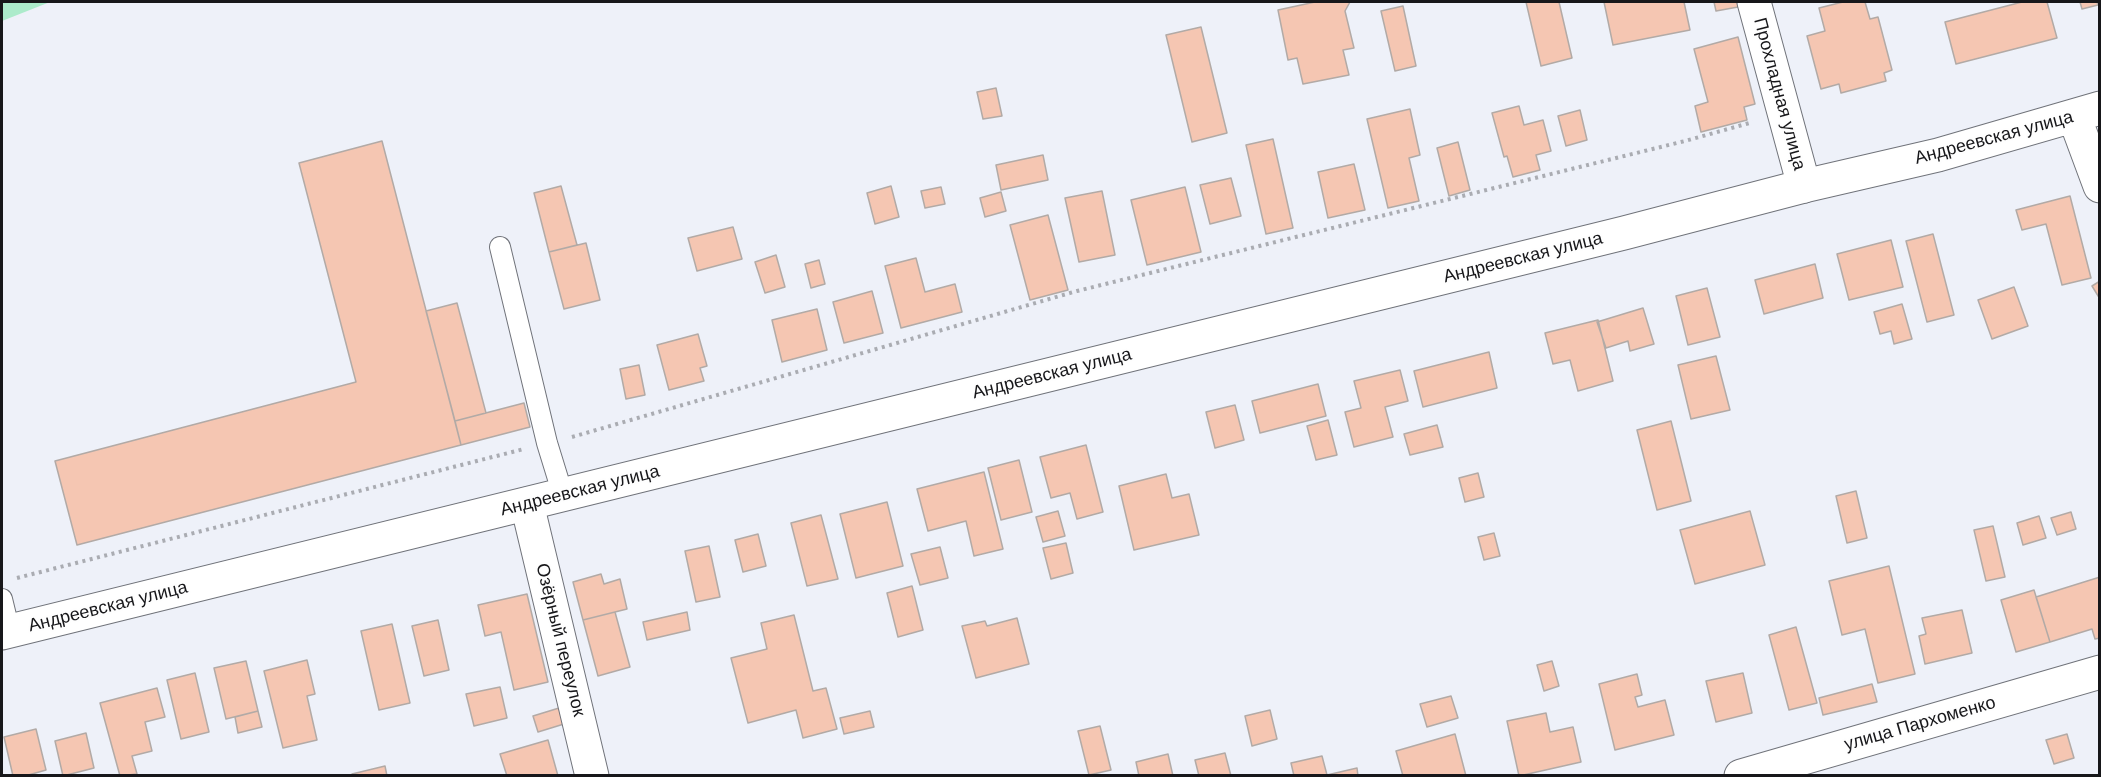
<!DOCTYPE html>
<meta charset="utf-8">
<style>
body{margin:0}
#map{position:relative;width:2101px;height:777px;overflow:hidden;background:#eef1f9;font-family:Arial,sans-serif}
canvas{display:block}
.frame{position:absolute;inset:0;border:3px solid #17171a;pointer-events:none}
</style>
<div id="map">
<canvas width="2101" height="777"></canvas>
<div class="frame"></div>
</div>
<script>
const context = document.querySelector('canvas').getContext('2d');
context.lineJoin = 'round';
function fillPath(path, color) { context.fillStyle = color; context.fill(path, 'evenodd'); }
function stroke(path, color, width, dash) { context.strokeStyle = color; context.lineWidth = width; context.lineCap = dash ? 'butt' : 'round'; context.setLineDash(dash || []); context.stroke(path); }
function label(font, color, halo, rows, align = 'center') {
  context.font = font + ' Arial,sans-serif'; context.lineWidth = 4.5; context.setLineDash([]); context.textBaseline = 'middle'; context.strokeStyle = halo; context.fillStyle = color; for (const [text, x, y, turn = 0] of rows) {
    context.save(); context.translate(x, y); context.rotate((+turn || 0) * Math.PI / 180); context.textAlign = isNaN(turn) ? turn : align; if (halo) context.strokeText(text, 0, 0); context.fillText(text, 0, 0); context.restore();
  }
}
fillPath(new Path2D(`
 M2,2H50L2,21Z`), '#acebcb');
const building = new Path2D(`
 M1315,2H1350L1345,11L1354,48L1343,50L1349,75L1303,84L1297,58L1288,60L1278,10Z
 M1526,2H1559L1572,58L1541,66Z
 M1604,2H1684L1690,30L1613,45Z
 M1714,2H1737L1738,7L1716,11Z
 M1843,2H1865L1870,19L1878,17L1892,70L1884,73L1886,81L1841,93L1839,84L1821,89L1807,36L1825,31L1819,8Z
 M2022,2H2047L2057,38L1956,64L1945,22Z
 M2080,2H2097L2098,5L2082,9Z
 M1403,6L1416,66L1395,71L1381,11Z
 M1201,27L1227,133L1192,142L1166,35Z
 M1738,37L1755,104L1744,107L1747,120L1701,132L1695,106L1708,102L1694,49Z
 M996,88L1002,116L983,119L977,92Z
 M1519,106L1524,125L1543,120L1551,151L1536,155L1540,170L1513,177L1507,156L1504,157L1492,113Z
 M1410,109L1420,155L1409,158L1419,201L1388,208L1367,119Z
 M1580,110L1587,140L1566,146L1558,116Z
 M1273,139L1293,228L1266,234L1246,145Z
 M382,141L461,445L77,545L55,461L356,382L299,163Z
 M1458,142L1470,190L1449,196L1437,148Z
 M1043,155L1048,180L1001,190L996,165Z
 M1354,164L1365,210L1328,218L1318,172Z
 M1231,178L1241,216L1210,224L1200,185Z
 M561,186L577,245L549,252L534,193Z
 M891,186L899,217L875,224L867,193Z
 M941,187L945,204L925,208L921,191Z
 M1185,187L1201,252L1147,265L1131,200Z
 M1102,191L1115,255L1079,262L1065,198Z
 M1001,192L1006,211L985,217L980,198Z
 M2070,196L2091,278L2062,285L2046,224L2022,230L2016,210Z
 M1048,215L1068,290L1030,300L1010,225Z
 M733,227L742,259L697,271L688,238Z
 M1933,234L1954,315L1927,322L1906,241Z
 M1891,240L1903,287L1849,300L1837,254Z
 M586,243L600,300L564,309L549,252Z
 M776,255L785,287L765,293L755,262Z
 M916,258L925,292L955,284L962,312L901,328L885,266Z
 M819,260L825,284L811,288L805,264Z
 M1815,264L1823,298L1764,314L1755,280Z
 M2100,281V299L2092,286Z
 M2014,287L2028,326L1992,339L1978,300Z
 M1707,288L1720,337L1688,345L1676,296Z
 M872,291L883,333L844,343L833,302Z
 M457,303L486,413L455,421L426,311Z
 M1902,304L1912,339L1894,344L1891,331L1880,334L1874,312Z
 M1643,308L1654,344L1630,351L1628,341L1606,348L1597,322Z
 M817,309L827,350L782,362L772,320Z
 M1598,320L1613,381L1578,391L1570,360L1553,364L1545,333Z
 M698,334L707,366L700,368L704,381L669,390L657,345Z
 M1489,352L1497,388L1423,407L1414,371Z
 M1716,356L1730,410L1691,419L1678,365Z
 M639,365L645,395L626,399L620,369Z
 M1400,370L1408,401L1385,407L1393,437L1354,447L1345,412L1361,408L1354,381Z
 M1318,384L1326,416L1260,433L1252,401Z
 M524,403L530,427L461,445L455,421Z
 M1235,405L1244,440L1215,448L1206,412Z
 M1328,420L1337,455L1316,460L1307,426Z
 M1671,421L1691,501L1657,510L1637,430Z
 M1437,425L1443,447L1410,455L1404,434Z
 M1086,445L1103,512L1077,519L1070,493L1051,498L1040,457Z
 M1019,460L1032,512L1001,520L988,468Z
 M984,472L1003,549L974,556L966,521L928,531L917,489Z
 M1478,473L1484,497L1465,502L1459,478Z
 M1166,474L1172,498L1189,494L1199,535L1134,550L1119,486Z
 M1856,491L1867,538L1847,543L1836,496Z
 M887,502L903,566L856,578L840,514Z
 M1058,511L1065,536L1043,542L1036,517Z
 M1750,511L1765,565L1695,584L1680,530Z
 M2071,512L2076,529L2057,535L2051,518Z
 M821,515L838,579L807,586L791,523Z
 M2039,516L2046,538L2023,545L2017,523Z
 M1993,526L2005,577L1986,581L1974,530Z
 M1494,533L1500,556L1484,560L1478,537Z
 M758,534L766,566L743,572L735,540Z
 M1066,543L1073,573L1051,579L1043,548Z
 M709,546L720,597L696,602L685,551Z
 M940,547L948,578L920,585L911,554Z
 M1889,566L1915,674L1878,683L1865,629L1842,635L1829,581Z
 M601,574L604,584L620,579L627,609L583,620L573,582Z
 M2100,577V638L2095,639L2092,629L2050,642L2036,597Z
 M912,586L923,630L898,637L887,593Z
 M2034,590L2050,642L2016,652L2001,600Z
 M527,594L548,682L514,690L501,632L485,636L478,605Z
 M1962,610L1972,653L1925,664L1919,636L1926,634L1922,618Z
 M615,612L630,667L598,676L583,620Z
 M687,612L690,630L647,640L643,622Z
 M794,615L813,691L826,688L837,729L803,738L796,710L748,723L731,658L767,649L761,623Z
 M1017,618L1029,664L976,678L962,626L985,621L987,626Z
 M438,620L449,670L424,676L412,626Z
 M392,624L410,703L379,710L361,631Z
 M1796,627L1817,703L1789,710L1769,635Z
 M307,660L315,694L307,696L317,740L283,748L264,671Z
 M246,661L258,711L226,719L214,668Z
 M1552,661L1559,686L1544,691L1537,665Z
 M195,673L209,732L181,739L167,680Z
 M1743,673L1752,713L1716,722L1706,681Z
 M1637,674L1642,695L1635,697L1638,707L1665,700L1674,735L1615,750L1599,684Z
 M1872,684L1877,702L1823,715L1819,698Z
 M500,687L507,718L474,726L466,694Z
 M157,688L165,717L145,722L152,751L132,756L137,774L120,776L100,703Z
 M1451,696L1458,718L1427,727L1420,704Z
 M559,708L564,724L538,732L533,716Z
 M1270,710L1277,739L1252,746L1245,716Z
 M258,711L262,727L238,733L235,717Z
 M870,711L874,727L844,734L840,718Z
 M1546,713L1550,732L1573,727L1581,762L1519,776L1507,721Z
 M1100,726L1111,770L1089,775L1078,731Z
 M36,729L46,770L25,776H13L4,737Z
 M86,733L94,768L63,776L55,741Z
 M1455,734L1466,776H1403L1396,751Z
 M2067,734L2074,758L2054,764L2046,740Z
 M548,740L558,776H507L500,754Z
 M1225,753L1231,776H1199L1195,760Z
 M1168,754L1173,776H1139L1136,762Z
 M1322,756L1327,775L1357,768L1358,776H1294L1291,763Z
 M385,766L387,776H352V774Z`);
fillPath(building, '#f5c6b2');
stroke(building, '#b2aaa6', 1.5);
const lane = new Path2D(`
 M500,247L547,443L563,495
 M2,599L10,632`);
const street = new Path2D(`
 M1754,2L1804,186
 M527,504L592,776
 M1741,776L2100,672`);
const secondary = new Path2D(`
 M2074,116L2100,186
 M2,633L1624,233L1804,186L1938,155L2100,108`);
stroke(lane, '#70737a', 22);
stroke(street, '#70737a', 35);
stroke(secondary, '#70737a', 35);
stroke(new Path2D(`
 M572,437L1077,291L1685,141L1753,122
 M17,578L524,449`), '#aaacb2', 4, [3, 4.5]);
stroke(lane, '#fff', 20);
stroke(street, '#fff', 33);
stroke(secondary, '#fff', 33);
label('18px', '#17171a', '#fefefe', [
 ["Прохладная улица",1779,94,75],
 ["Андреевская улица",1994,138,-15],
 ["Андреевская улица",1523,258,-14],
 ["Андреевская улица",1052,374,-14],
 ["Андреевская улица",580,491,-14],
 ["Андреевская улица",108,607,-14],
 ["Озёрный переулок",560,640,76],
 ["улица Пархоменко",1920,724,-16]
]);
</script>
